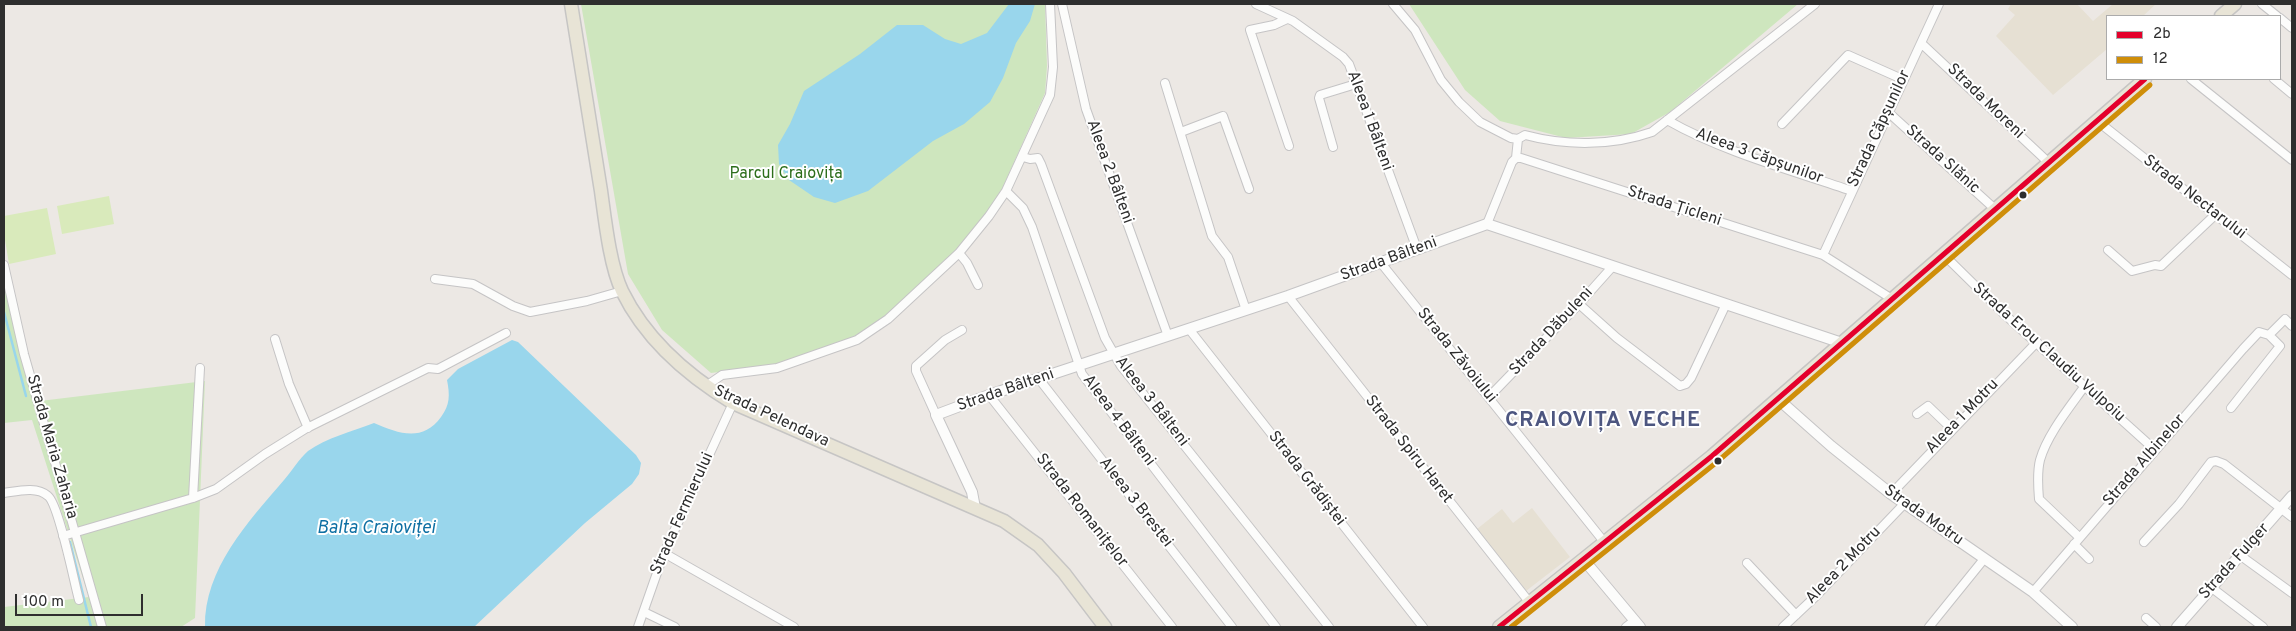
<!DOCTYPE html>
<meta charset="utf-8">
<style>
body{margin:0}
#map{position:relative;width:2296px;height:631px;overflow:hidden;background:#ece8e4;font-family:Overpass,sans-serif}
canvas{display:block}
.frame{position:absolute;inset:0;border:5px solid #2e2e2e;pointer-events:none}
.legend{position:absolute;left:2106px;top:15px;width:175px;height:65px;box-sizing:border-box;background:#fff;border:1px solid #ababab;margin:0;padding:6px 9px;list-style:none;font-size:15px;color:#2e2e2e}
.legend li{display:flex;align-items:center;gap:10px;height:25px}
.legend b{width:25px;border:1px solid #ababab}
.scale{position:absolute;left:15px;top:594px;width:128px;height:22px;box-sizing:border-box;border:2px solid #2e2e2e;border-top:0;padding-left:6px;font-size:15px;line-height:18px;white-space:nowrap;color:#2e2e2e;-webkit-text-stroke:4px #fff;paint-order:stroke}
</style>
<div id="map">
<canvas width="2296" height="631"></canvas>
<div class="frame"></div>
<ul class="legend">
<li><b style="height:6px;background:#e4002b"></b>2b</li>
<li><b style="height:6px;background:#cf8e09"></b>12</li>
</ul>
<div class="scale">100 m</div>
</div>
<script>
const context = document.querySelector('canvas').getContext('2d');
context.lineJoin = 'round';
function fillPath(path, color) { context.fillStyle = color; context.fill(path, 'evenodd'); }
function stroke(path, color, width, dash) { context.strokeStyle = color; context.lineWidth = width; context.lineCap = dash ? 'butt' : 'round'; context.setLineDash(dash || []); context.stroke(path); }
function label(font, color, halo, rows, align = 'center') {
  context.font = font + ' Overpass,sans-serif'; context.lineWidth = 4; context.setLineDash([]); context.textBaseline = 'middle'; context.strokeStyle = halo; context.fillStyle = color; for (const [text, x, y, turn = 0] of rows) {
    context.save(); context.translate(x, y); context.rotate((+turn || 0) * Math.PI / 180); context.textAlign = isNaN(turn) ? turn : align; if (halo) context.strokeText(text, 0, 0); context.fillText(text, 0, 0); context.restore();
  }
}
fillPath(new Path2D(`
 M2011,4H2077L2093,21L2113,4H2156L2143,16H2107V49L2053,95L1996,36L2015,15L2008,9Z
 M1532,508L1570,557L1526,591L1477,529L1502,509L1513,523Z`), '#e6e0d3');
fillPath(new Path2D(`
 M581,4H1045L1047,66L1045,93L1002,189L983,219L957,249L937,270L885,316L855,337L774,365L711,373L662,330L628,274Z
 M1409,4H1798L1670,112L1631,134L1566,138L1500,121L1465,90Z
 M4,264L40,401L205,381L195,618L181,627H4V607L89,597L32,420L4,423Z`), '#cee6be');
fillPath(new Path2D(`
 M109,196L114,224L62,234L57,206Z
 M47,208L56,254L9,264L4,234V216Z`), '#d9eabb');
fillPath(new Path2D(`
 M1009,4H1035L1030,21L1016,43L1003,78L990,102L964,124L933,141L868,191L835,203L814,197L789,180L779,164L778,145L790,124L804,91L860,54L897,25H923L945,39L961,44L987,33Z
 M512,340L518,342L636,455L641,463L639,474L632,484L585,523L474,627H205C204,569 248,522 284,480C291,472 299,459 308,451C326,438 353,431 374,423C399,434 423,442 441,417C450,405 450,395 447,380L458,369Z`), '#99d6ec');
stroke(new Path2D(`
 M4,312L26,396
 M70,542L91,627`), '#99d6ec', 2.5);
const minor = new Path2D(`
 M1062,4L1086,109L1168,336
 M1256,4L1293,21L1343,57L1349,64L1417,249
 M1393,4L1415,30L1441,80L1459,102L1480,122L1511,138L1518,139L1525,135C1566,146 1612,146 1652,132L1815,4
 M2262,4L2277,16
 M2280,18L2292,28
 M1287,19L1274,25L1250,30L1289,146
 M1921,43L2048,162
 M2191,79L2292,160
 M2274,79L2292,94
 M1165,83L1212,236L1228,257L1246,310
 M1888,112L1996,210
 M1667,120C1723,152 1791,170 1852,191
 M2096,120L2292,275
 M1782,124L1848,55L1902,79
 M1181,132L1223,116L1249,189
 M1333,147L1319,98L1320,95L1356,84
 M1023,157L1030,159L1038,158L1041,164L1105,338L1121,366L1329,627
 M1516,158H1521L1823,255L1892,299
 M1516,158L1518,139
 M1006,191L1023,208L1032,227L1082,374L1276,627
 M1487,224L1512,162L1516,158
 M2108,250L2132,271L2155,265L2161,266L2215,215
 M959,253L967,263L978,285
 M1823,255L1939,4
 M1944,255L2003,313L2154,449
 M1381,263L1605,543
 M4,265L24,354L102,627
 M435,279L473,284L513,306L530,312L587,301L622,291
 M1288,296L1530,603
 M1579,304L1617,338L1680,386L1686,384L1691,378L1726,304
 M1189,329L1423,627
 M2269,335L2285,319L2292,326
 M275,339L289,384L308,428
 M1039,379L1232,627
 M706,386L722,375L777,368L857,340L888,319L959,253L989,216L1006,191L1050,95L1053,67L1050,4
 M989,395L1172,627
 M1489,397L1579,304L1613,266
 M1917,414L1928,406L1952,429
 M936,415L916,371V366L945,340L962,330
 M4,493C18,491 37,486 48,496C59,505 74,582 79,600
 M1891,494L2037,342
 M193,498L200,368
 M63,536L193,498L216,489L265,454L305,429L428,368L438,369L506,333
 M2079,537L2039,499C2038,487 2037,472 2040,460C2047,435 2069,408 2084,387
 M2144,542L2179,504L2211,462L2216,461L2224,464L2292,517
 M2074,544L2089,559
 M664,553L794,627
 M2241,556L2292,593
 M1747,563L1796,615
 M2212,588L2263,627
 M2033,592L2243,349L2259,332L2269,335L2280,346L2231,408
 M644,612L675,627
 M2146,618L2156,627
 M638,627L664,553L733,403
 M1626,627L1634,621
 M1783,627L1816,596L1905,503
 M1929,627L1984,559`);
const tertiary = new Path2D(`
 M1778,399L1831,446L1891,494L2033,592L2072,627
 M975,508L972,492L936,415L989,395L1288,296L1487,224L1842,343
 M1584,560L1640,627
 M2177,627L2292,496`);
const primary = new Path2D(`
 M571,4C581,66 591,129 601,191C605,220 610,266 622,291C646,340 688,376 733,403L1004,521L1038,545L1064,573L1105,627
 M2221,16L2235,4
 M1499,627L1712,456L2145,79`);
stroke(minor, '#c5c4c5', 10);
stroke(tertiary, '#c5c4c5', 12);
stroke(primary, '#c6c5c4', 15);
stroke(minor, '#fcfcfb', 8);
stroke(tertiary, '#fcfcfb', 10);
stroke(primary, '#e8e4d6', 12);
stroke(new Path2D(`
 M1499,627L1712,456L2145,79`), '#e4002b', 5);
stroke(new Path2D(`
 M1511,627L1717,462L2150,85`), '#cf8e09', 5);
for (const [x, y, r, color] of [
 [2023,195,4.5,"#2e2e2e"],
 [1718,461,4.5,"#2e2e2e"]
]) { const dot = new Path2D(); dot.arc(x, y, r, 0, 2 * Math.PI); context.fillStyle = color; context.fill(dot); stroke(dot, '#fff', 2); }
label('16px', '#2e2e2e', '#fff', [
 ["Strada Moreni",1985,102,44],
 ["Aleea 1 Bâlteni",1369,121,70],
 ["Strada Căpșunilor",1880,129,-65],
 ["Aleea 3 Căpșunilor",1759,157,20],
 ["Strada Slănic",1942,160,42],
 ["Aleea 2 Bâlteni",1109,172,70],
 ["Strada Nectarului",2194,198,38],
 ["Strada Țicleni",1674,207,18],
 ["Strada Bâlteni",1389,260,-20],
 ["Strada Dăbuleni",1552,332,-47],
 ["Strada Erou Claudiu Vulpoiu",2048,353,42],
 ["Strada Zăvoiului",1456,356,51],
 ["Strada Bâlteni",1006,391,-19],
 ["Aleea 3 Bâlteni",1151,402,52],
 ["Strada Pelendava",771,417,25],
 ["Aleea 1 Motru",1963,417,-46],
 ["Aleea 4 Bâlteni",1118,421,53],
 ["Strada Maria Zaharia",51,447,74],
 ["Strada Spiru Haret",1408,450,52],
 ["Strada Albinelor",2145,461,-49],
 ["Strada Grădiștei",1306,479,52],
 ["Aleea 3 Brestei",1135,503,52],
 ["Strada Romanițelor",1081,511,52],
 ["Strada Fermierului",683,514,-66],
 ["Strada Motru",1923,516,35],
 ["Strada Fulger",2235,562,-48],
 ["Aleea 2 Motru",1844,566,-46]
]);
label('16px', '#2c6e1b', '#fff', [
 ["Parcul Craiovița",786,175]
]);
label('italic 18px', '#0d6fa3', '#fff', [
 ["Balta Craioviței",376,529]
]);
context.letterSpacing = '1px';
label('bold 21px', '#4d5680', '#fff', [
 ["CRAIOVIȚA VECHE",1603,422]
]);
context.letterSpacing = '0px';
</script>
